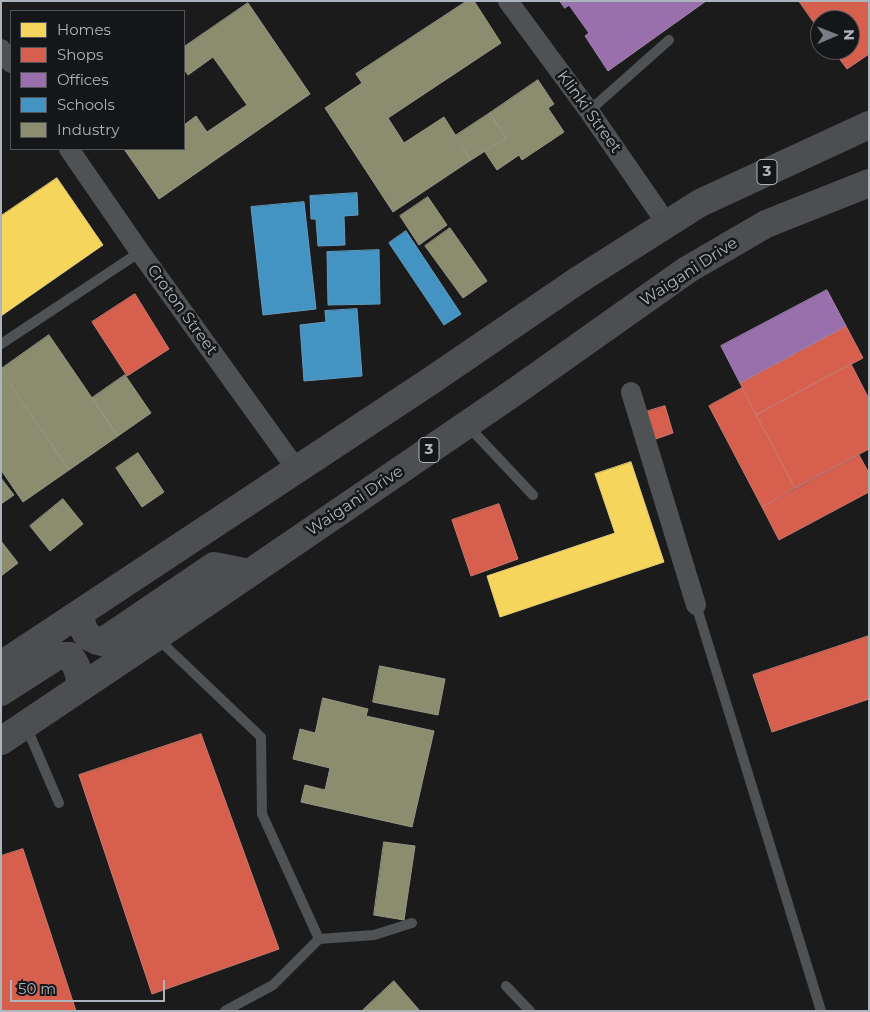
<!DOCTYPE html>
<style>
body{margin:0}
#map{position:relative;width:870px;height:1012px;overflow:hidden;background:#1b1b1c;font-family:Montserrat,sans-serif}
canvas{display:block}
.frame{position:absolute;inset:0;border:2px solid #acb4bd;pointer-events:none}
.legend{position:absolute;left:10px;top:10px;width:175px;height:140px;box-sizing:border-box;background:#151618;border:1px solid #51555a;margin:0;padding:6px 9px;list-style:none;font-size:15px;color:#acb4bd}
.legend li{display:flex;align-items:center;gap:10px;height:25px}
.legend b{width:25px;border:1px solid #51555a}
.north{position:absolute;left:810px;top:10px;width:50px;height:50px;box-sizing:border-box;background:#151618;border:1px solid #51555a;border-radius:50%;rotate:89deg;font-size:14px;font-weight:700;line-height:20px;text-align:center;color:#acb4bd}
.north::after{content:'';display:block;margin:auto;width:18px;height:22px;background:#797e85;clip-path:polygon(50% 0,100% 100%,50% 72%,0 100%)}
.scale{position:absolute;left:10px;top:980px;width:155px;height:22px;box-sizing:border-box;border:2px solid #acb4bd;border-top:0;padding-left:6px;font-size:15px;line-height:18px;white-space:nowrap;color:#acb4bd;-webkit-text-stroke:4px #151618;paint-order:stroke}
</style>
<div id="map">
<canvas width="870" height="1012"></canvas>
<div class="frame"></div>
<ul class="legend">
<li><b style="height:14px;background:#f6d55c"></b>Homes</li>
<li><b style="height:14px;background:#d6604d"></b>Shops</li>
<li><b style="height:14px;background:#9970ab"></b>Offices</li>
<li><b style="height:14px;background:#4393c3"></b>Schools</li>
<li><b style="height:14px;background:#8c8c6e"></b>Industry</li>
</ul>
<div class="north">N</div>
<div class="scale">50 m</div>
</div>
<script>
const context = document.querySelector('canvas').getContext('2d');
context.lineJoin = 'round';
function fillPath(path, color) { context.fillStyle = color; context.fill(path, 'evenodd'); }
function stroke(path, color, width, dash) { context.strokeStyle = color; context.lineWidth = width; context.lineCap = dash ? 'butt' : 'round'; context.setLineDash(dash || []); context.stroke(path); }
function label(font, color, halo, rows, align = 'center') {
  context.font = font + ' Montserrat,sans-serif'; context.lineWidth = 5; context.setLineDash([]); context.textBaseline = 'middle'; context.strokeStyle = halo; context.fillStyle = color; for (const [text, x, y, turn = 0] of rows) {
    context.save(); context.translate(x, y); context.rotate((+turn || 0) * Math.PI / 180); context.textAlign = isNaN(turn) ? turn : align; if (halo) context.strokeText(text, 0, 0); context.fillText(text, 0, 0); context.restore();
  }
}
const homes = new Path2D(`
 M57,178L103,245L1,316V216Z
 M631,462L664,562L500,617L487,576L615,533L595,474Z`);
fillPath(homes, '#f6d55c');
stroke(homes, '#e0cb79', 1);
const shops = new Path2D(`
 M799,1H869V54L847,69L833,50H850V20H820V31Z
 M135,294L169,349L127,376L92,322Z
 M846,326L863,358L756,415L740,383Z
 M851,364L869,399V449L795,488L756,415Z
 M742,388L795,488L762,507L709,406Z
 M665,406L673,433L650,441L642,413Z
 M859,455L869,473V492L779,540L762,507Z
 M499,504L518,559L471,576L452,520Z
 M869,636V699L772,732L753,675Z
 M201,734L279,949L152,994L79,775Z
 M23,849L76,1011H1V856Z`);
fillPath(shops, '#d6604d');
stroke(shops, '#c9796f', 1);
const offices = new Path2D(`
 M560,1H706L608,71L585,36L589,33L569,5L565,8Z
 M827,290L846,326L740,383L721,346Z`);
fillPath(offices, '#9970ab');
stroke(offices, '#9f84b0', 1);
const schools = new Path2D(`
 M357,193L358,215L344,216L345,245L318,246L316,219H311L310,196Z
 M304,202L316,309L263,315L251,207Z
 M406,231L461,314L444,325L389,243Z
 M379,250L380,304L328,305L327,252Z
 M357,309L362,376L304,381L300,325L326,322L325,311Z`);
fillPath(schools, '#4393c3');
stroke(schools, '#629dc1', 1);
const industry = new Path2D(`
 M467,1H474L501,43L388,118L404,143L444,117L471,160L393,212L325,108L362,83L356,74Z
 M248,3L310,94L159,199L124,149H184V125L196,116L207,132L247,105L213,57L188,75L184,69V47Z
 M538,80L554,104L548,108L564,132L522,160L519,155L497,170L485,152L506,138L490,113Z
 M490,113L506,138L471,160L455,136Z
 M428,197L447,225L419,245L400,216Z
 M450,228L487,281L463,298L425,246Z
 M49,335L118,436L69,470L1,371V369Z
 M3,373L69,470L23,502L1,470V374Z
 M125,375L151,413L118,436L92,398Z
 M138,453L164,492L142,507L116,468Z
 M1,478L14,495L1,504Z
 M63,499L83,524L50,551L30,526Z
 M1,541L18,563L1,576Z
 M380,666L445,679L438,715L373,702Z
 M323,698L368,709L366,716L434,731L412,827L301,802L305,785L325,790L330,768L293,759L300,729L315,733Z
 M384,842L415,846L404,920L374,915Z
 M394,981L420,1011H363V1010Z`);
fillPath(industry, '#8c8c6e');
stroke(industry, '#969886', 1);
stroke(new Path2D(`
 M589,111L669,40
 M1,344L140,252
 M467,425L533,495
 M696,605L821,1011
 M156,637L261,737L262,814L319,939
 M26,726L59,803
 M506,986L530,1011
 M225,1011L273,985L319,939L374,935L412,923`), '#4f5255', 10);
stroke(new Path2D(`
 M508,1L589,111L667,224
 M1,49L11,63
 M69,149L140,252L297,470
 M631,392L696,605`), '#4f5255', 20);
stroke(new Path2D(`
 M80,613C82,629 85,639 102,642L214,566L250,573
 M1,665L432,380L577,281L700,203L869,125
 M1,692L57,656H70C78,667 80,675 80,688
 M1,741L156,637L516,391L687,270L766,224L869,183`), '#4d4e51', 28);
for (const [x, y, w] of [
 [767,172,20],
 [429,450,20]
]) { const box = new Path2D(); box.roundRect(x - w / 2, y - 12.5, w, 25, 4); context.fillStyle = '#151618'; context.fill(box); stroke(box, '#acb4bd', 1); }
label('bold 15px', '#acb4bd', null, [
 ["3",767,172],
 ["3",429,450]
]);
label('16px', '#acb4bd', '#151618', [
 ["Klinki Street",589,112,54],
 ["Waigani Drive",689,272,-33],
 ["Croton Street",182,310,54],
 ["Waigani Drive",355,501,-34]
]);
</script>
